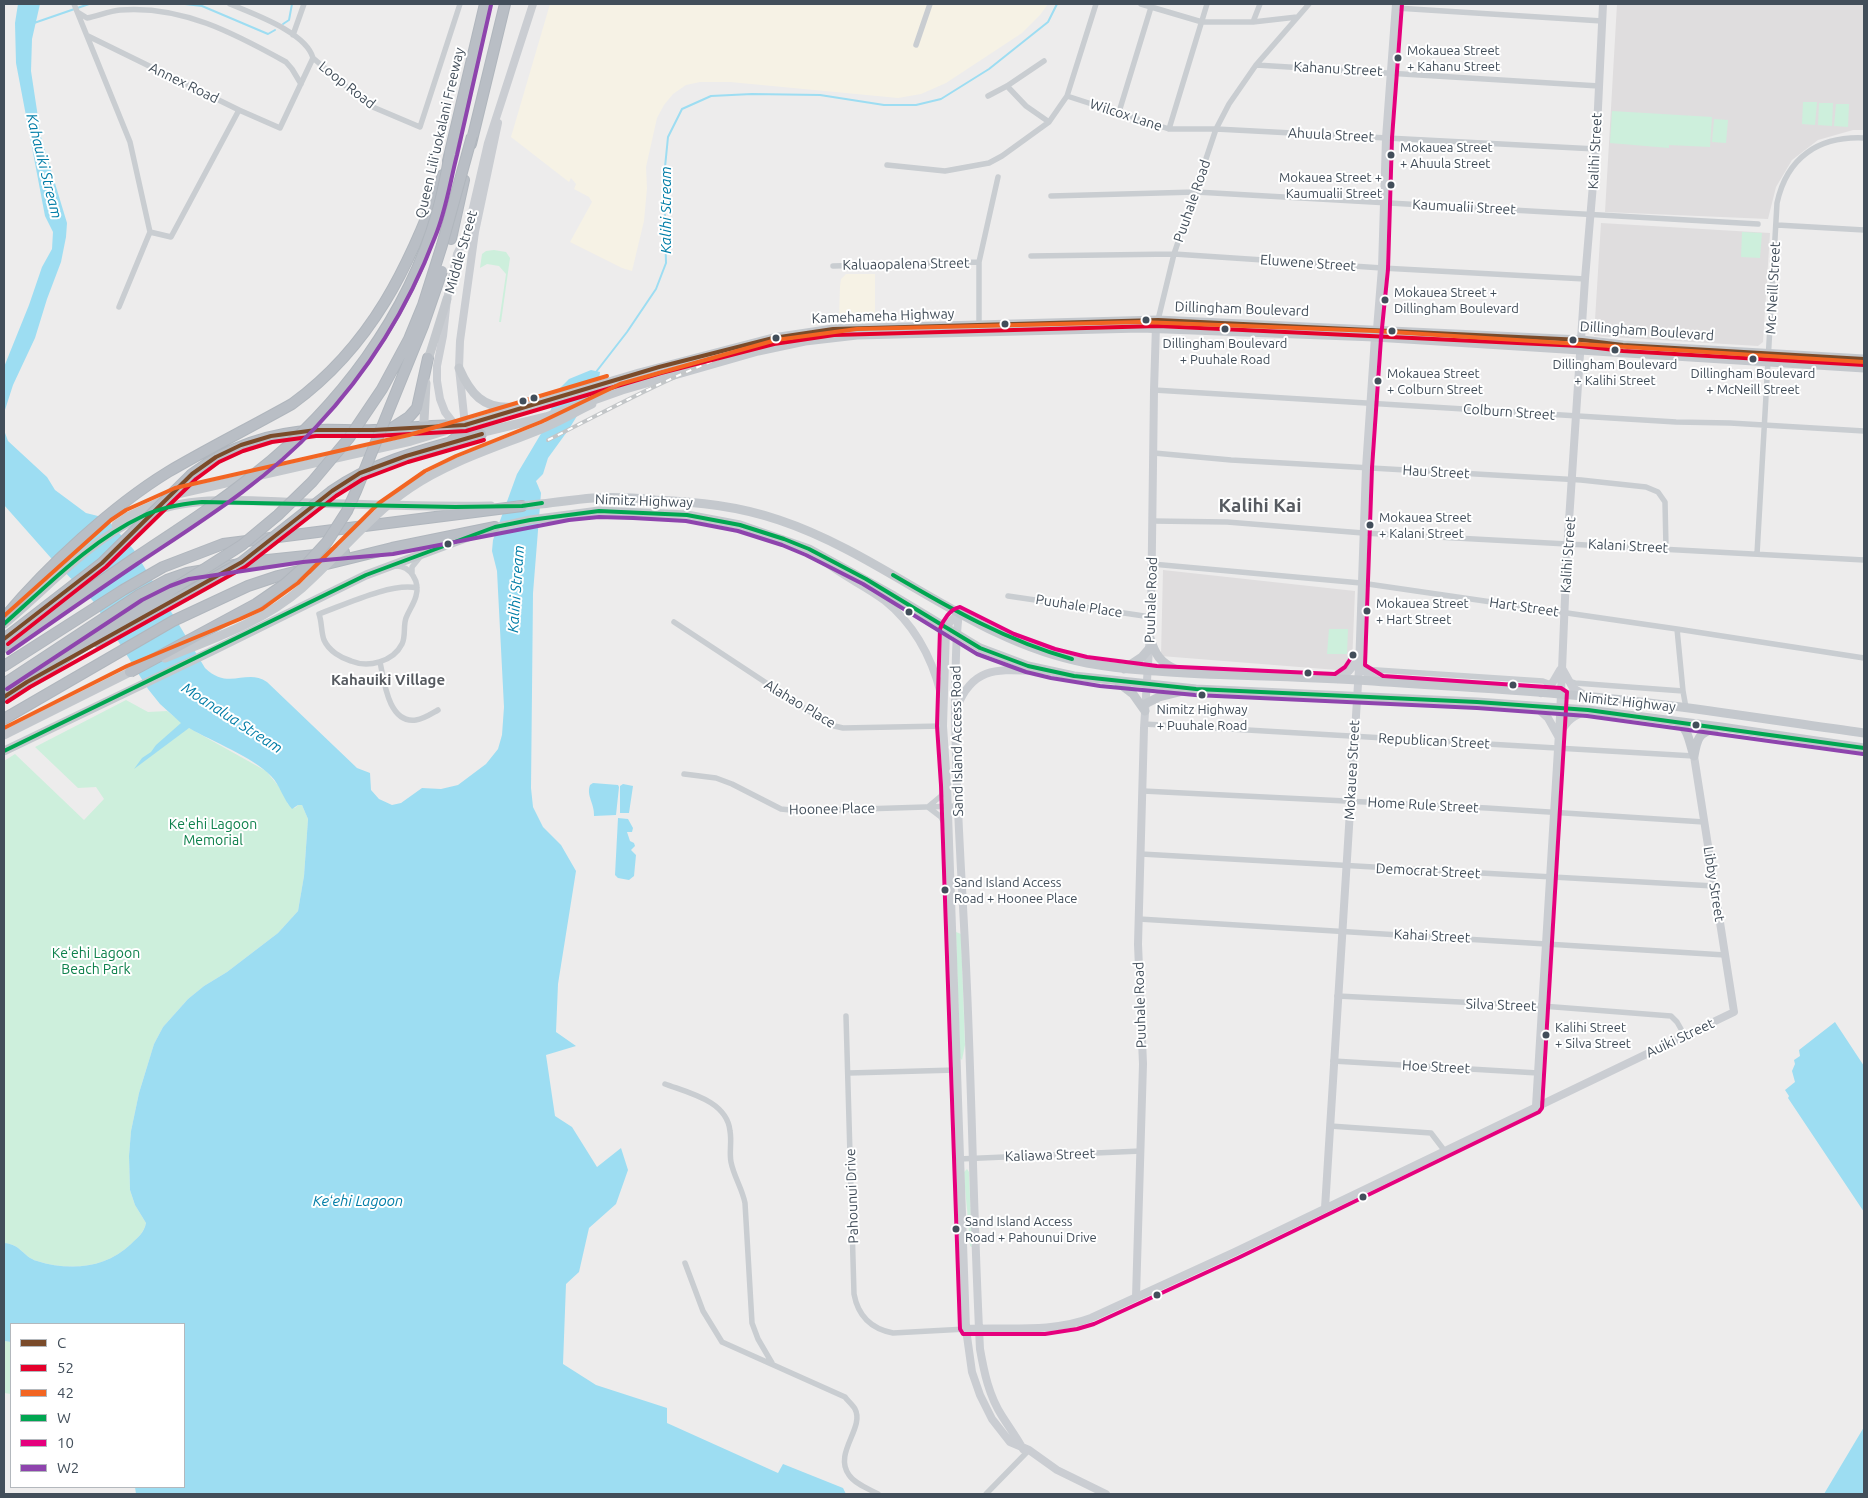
<!DOCTYPE html>
<meta charset="utf-8">
<style>
body{margin:0}
#map{position:relative;width:1868px;height:1498px;overflow:hidden;background:#edecec;font-family:Ubuntu,sans-serif}
canvas{display:block}
.frame{position:absolute;inset:0;border:5px solid #424e5a;pointer-events:none}
.legend{position:absolute;left:10px;top:1323px;width:175px;height:165px;box-sizing:border-box;background:#fff;border:1px solid #b3b8bd;margin:0;padding:6px 9px;list-style:none;font-size:15px;color:#424e5a}
.legend li{display:flex;align-items:center;gap:10px;height:25px}
.legend b{width:25px;border:1px solid #b3b8bd}
</style>
<div id="map">
<canvas width="1868" height="1498"></canvas>
<div class="frame"></div>
<ul class="legend">
<li><b style="height:6px;background:#7a4b2a"></b>C</li>
<li><b style="height:6px;background:#e4002b"></b>52</li>
<li><b style="height:6px;background:#f26522"></b>42</li>
<li><b style="height:6px;background:#00a651"></b>W</li>
<li><b style="height:6px;background:#e5007d"></b>10</li>
<li><b style="height:6px;background:#8e44ad"></b>W2</li>
</ul>
</div>
<script>
const context = document.querySelector('canvas').getContext('2d');
context.lineJoin = 'round';
function fillPath(path, color) { context.fillStyle = color; context.fill(path, 'evenodd'); }
function stroke(path, color, width, dash) { context.strokeStyle = color; context.lineWidth = width; context.lineCap = dash ? 'butt' : 'round'; context.setLineDash(dash || []); context.stroke(path); }
function label(font, color, halo, rows, align = 'center') {
  context.font = font + ' Ubuntu,sans-serif'; context.lineWidth = 4; context.setLineDash([]); context.textBaseline = 'middle'; context.strokeStyle = halo; context.fillStyle = color; for (const [text, x, y, turn = 0] of rows) {
    context.save(); context.translate(x, y); context.rotate((+turn || 0) * Math.PI / 180); context.textAlign = isNaN(turn) ? turn : align; if (halo) context.strokeText(text, 0, 0); context.fillText(text, 0, 0); context.restore();
  }
}
fillPath(new Path2D(`
 M550,4H1048L1040,15L1022,33L946,83L921,94L898,98L730,82H700L686,85L673,94L664,105L657,118L646,167L647,188L644,221L632,271L622,268L570,242L592,202L589,197L574,189L576,184L571,178L569,182L511,137Z
 M846,274H875V314L839,318L840,286L841,279Z`), '#f6f2e5');
fillPath(new Path2D(`
 M1617,4H1864V130H1853L1818,140L1792,160L1776,187L1768,219L1605,212Z
 M1601,223L1770,233L1763,342L1758,346L1594,336Z
 M1163,570L1355,591L1352,664L1337,670L1161,656Z`), '#dfddde');
fillPath(new Path2D(`
 M1803,102H1817L1815,125L1802,124Z
 M1819,103H1833L1832,126L1818,125Z
 M1836,104H1849L1848,127L1834,126Z
 M1612,111L1712,117L1710,147L1669,145V148L1610,143Z
 M1714,119L1728,120L1726,143L1712,142Z
 M1742,232L1762,233L1760,258L1741,257Z
 M494,250L506,252L510,258L501,322H499L506,274L499,266L487,264L480,268L482,254L486,251Z
 M1329,629H1348L1347,654H1327Z
 M126,700L148,712L167,711L189,728L266,771L281,789L288,804L295,808L298,805H302L308,819L304,876L298,911L278,933L227,972L204,986L188,999L163,1027L154,1044L139,1093L131,1131L129,1156L130,1190L135,1205L146,1223C144,1232 138,1238 131,1244C105,1269 69,1271 37,1261C23,1257 21,1244 4,1243V761L15,754L84,820L104,799L96,787L78,788L35,747Z
 M956,932L961,934L965,1045L962,1060L960,1058Z
 M967,1169L969,1172L972,1247L970,1246C969,1221 965,1197 964,1172Z
 M4,1341L11,1342V1394L4,1393Z`), '#cdefdc');
fillPath(new Path2D(`
 M18,4H40L32,39L31,71L41,137L67,223L66,237L61,262L47,299L35,338L13,385L4,413V367L29,305L42,267L52,249L53,232L45,216L16,63L15,23Z
 M591,370L600,372L599,380L569,429L548,458L543,474L536,481L541,493L533,593L531,788L533,807L543,827L561,845L576,871L558,984L556,1032L576,1046L546,1055L555,1116L572,1127L597,1167L621,1148L628,1170L616,1204L589,1228L579,1272L566,1284L563,1364L596,1385L667,1408V1423L778,1473L783,1464L843,1488L846,1494H136L135,1487H184V1324H11V1342L4,1341V1243C21,1244 23,1257 37,1261C69,1271 105,1269 131,1244C138,1237 144,1233 146,1223L135,1205L130,1190L129,1156L131,1131L139,1093L154,1044L163,1027L188,999L204,986L227,972L278,933L298,911L304,876L308,819L302,805H298L292,809C283,799 280,785 271,776C251,756 213,742 189,728L134,769L142,758L151,752L156,745L181,723L160,704L148,689L93,601L51,558L4,505V430L8,441L47,477L55,490L86,513L106,518L134,550L205,668C229,691 246,668 267,682L357,768L370,773L371,790L379,799L392,805L401,803L422,788L441,789L458,785L486,764L498,749L502,735L504,707L497,571L492,551L493,540L517,474L542,432L559,389L569,379Z
 M593,783L618,785L619,787L616,815L594,816C595,804 586,796 590,785Z
 M623,784L633,786L629,813H620V786Z
 M618,818L628,819L633,828L632,832H627L630,841L634,843L635,846L631,850L636,855L634,876L629,880L618,878L615,875Z
 M1835,1022L1864,1066V1212L1788,1098L1789,1096L1785,1090L1795,1082L1792,1071L1795,1064L1794,1060L1800,1056L1799,1050Z
 M1864,1427V1494H1824Z`), '#9dddf2');
stroke(new Path2D(`
 M185,4L202,6L268,34L275,30
 M34,23L89,4
 M283,24L289,20L292,4
 M596,372L627,332L656,289L666,263L664,177L668,137L682,109L711,96L752,94L820,95L884,105H916L941,99L989,69L1048,22L1057,4`), '#9dddf2', 2);
const highway = new Path2D(`
 M471,144L505,4
 M448,161L485,4
 M451,239L464,180
 M392,428L409,417L417,408L428,358
 M192,474C230,446 269,433 316,430C335,429 355,431 374,430C403,429 437,424 465,425L461,434L449,443
 M332,491C376,460 430,448 481,434
 M4,618C47,567 111,507 168,472C209,448 251,427 292,404C372,346 410,265 443,175
 M4,666L123,590L163,567L223,544L522,506
 M4,684L139,595L167,580L187,573L258,561L344,552
 M4,697L27,682
 M4,719L173,621L248,586L278,576L392,548L495,527`);
stroke(highway, '#b0b6bd', 12);
stroke(new Path2D(`
 M74,4L130,142L150,232L119,307
 M230,4C253,14 306,32 313,58L368,105L420,127L460,4
 M1141,4L1202,22H1253L1297,17
 M1396,8L1602,21
 M79,13L87,18C98,16 109,11 120,10C181,5 234,33 286,62L292,69L301,84
 M1253,22L1260,4
 M293,35L304,4
 M88,36L239,110L280,128L313,58
 M916,45L930,4
 M1256,65L1599,86
 M1007,86L1026,106L1049,122
 M988,96L1007,86L1044,61
 M1067,96L1169,129H1216L1596,149
 M1119,112L1152,4
 M1169,129L1207,4
 M887,165L945,171L989,163L1002,156L1049,122L1067,96L1096,4
 M1051,196L1196,192L1758,224
 M1777,225L1864,230
 M150,232L171,237L239,110
 M1031,256L1174,254L1382,268L1585,279
 M833,266L979,262
 M1158,320L1174,254L1216,129L1229,104L1256,65L1309,4
 M979,327V262L998,177
 M1154,390L1676,422L1730,423L1864,431
 M1154,453L1231,460L1581,480L1646,487L1658,492L1665,502L1666,548
 M1152,521L1227,522L1363,533L1864,560
 M1757,554L1777,203C1787,157 1819,136 1864,138
 M1152,564L1361,583L1677,629L1864,658
 M396,566C411,566 420,582 416,596C414,604 409,610 406,618C403,626 406,636 402,644C393,662 368,668 351,661C341,658 329,651 324,640C321,632 322,622 319,614C344,605 392,582 417,588
 M412,574V567L420,557
 M1008,596L1151,617
 M674,622L830,725L843,728L943,726
 M1677,629L1683,691L1686,708
 M380,662C384,680 388,724 416,720C424,719 431,714 438,710
 M1362,669L1543,681L1551,684
 M1568,681L1575,683L1683,691
 M1144,724L1694,756
 M684,774L716,778L732,784L781,809L800,811L957,806
 M1143,791L1487,808L1704,822
 M929,806L941,796L947,785
 M928,807L941,817L947,829
 M1141,854L1714,886
 M1139,919L1725,955
 M1337,996L1542,1006L1671,1016L1677,1022L1685,1036
 M846,1016L854,1294C858,1316 872,1329 893,1333L966,1329
 M1333,1061L1538,1073
 M849,1073L956,1070
 M665,1084C689,1093 727,1101 730,1131C732,1142 729,1152 731,1162C734,1177 742,1188 745,1203L752,1323L758,1339L772,1363
 M1330,1126L1431,1133L1444,1150
 M959,1159L1141,1151
 M685,1263L703,1311L722,1342L845,1397C848,1401 853,1405 855,1409C865,1428 833,1453 849,1475C855,1484 869,1489 878,1494
 M986,1494L1029,1450`), '#c9cdd1', 5.5);
stroke(new Path2D(`
 M455,425L445,412L440,399L437,381V366L443,336L447,299L457,254L467,234L488,143L533,4
 M465,425L459,368L460,341L475,232L498,123
 M823,560C842,576 864,585 884,600C914,624 932,658 941,694
 M959,613L950,622L946,629L943,726L947,785L966,1329L972,1372L980,1395L992,1419L1010,1442L1029,1450L1057,1470L1106,1494
 M959,613C955,642 956,671 955,700C955,781 961,863 965,945C972,1080 973,1214 980,1349C984,1372 989,1396 1002,1416C1009,1427 1017,1438 1023,1449
 M1359,668L1379,681
 M1563,670L1573,688L1586,696
 M1338,679L1349,671L1358,660
 M1541,693L1553,682L1560,670
 M957,707C974,664 1001,670 1040,671
 M1537,708L1548,718L1558,736
 M1561,732C1567,720 1574,715 1588,711
 M1536,1106L1560,717L1567,551L1585,279L1596,149L1603,4
 M1325,1208L1359,668L1366,468L1375,337L1377,329L1382,268L1386,138L1396,4
 M1136,1297L1143,1064L1138,944L1144,728L1151,617L1154,390L1156,325
 M966,1329C1008,1327 1051,1333 1091,1318L1235,1252L1734,1012L1694,756`), '#cacdd2', 8);
stroke(new Path2D(`
 M427,363L447,299
 M459,368C470,393 483,410 514,407
 M421,432L424,421L426,383
 M475,434L546,417L622,390L758,351L805,341L857,335L1141,328L1375,337L1864,368
 M517,506C542,505 567,500 593,498C614,497 635,498 655,500C698,502 738,506 779,520C887,556 973,642 1087,663C1126,670 1166,672 1205,674C1256,676 1307,677 1358,680C1426,685 1493,688 1560,694C1662,702 1763,719 1864,733
 M116,525L129,516L177,494L411,441L639,373L773,338L833,329L1158,320L1582,340L1623,345L1864,359
 M490,529L530,520L599,511L687,515L740,525L809,549L894,596L980,648L1028,666L1074,676L1196,689L1477,702L1588,710L1721,727L1864,748
 M4,624C49,587 89,540 144,515C192,493 258,502 309,503C370,505 430,507 491,506
 M1150,638C1155,654 1160,663 1177,670
 M1124,669L1142,657L1149,649
 M1116,681L1133,694L1145,711
 M1145,704L1159,697L1187,690
 M1677,722C1688,728 1689,741 1693,753
 M4,735L130,672
 M4,751L212,651L366,575L476,534
 M1694,756C1697,739 1698,733 1716,728`), '#c4c8cd', 9);
stroke(highway, '#b9bec5', 10);
const rail = new Path2D(`
 M548,440C621,404 693,362 772,342`);
stroke(rail, '#c3c6c8', 4);
stroke(rail, '#fff', 2, [5.5]);
const highwayBridge = new Path2D(`
 M4,639L102,563L192,474
 M98,643L242,562L332,491
 M4,648C48,618 91,588 135,558C176,531 218,504 256,473C339,407 408,316 437,213C443,193 446,174 450,154
 M130,672L256,604L285,584L303,568L327,542L347,511L356,491L423,326L442,271
 M27,682L242,545L278,515L312,482L349,438L382,389L409,339L423,305L442,245L472,136`);
stroke(highwayBridge, '#b0b6bd', 12, []);
stroke(new Path2D(`
 M165,658C212,639 263,622 302,588C339,555 369,516 410,488C450,461 497,447 541,429C559,422 575,412 592,404`), '#c4c8cd', 9);
stroke(highwayBridge, '#b9bec5', 10);
stroke(new Path2D(`
 M4,639L102,563L192,474L216,457L241,445L271,436L316,430H374L465,425L659,367L773,338L833,329L1158,320L1582,340L1623,345L1864,359
 M4,697L27,682L242,562L332,491L360,473L406,456L482,434`), '#7a4b2a', 4);
stroke(new Path2D(`
 M8,644L106,567L196,479L219,462L243,451L272,442L316,436H374L466,431L661,373L774,344L834,335L1158,326L1581,346L1623,351L1864,365
 M7,702L30,687L245,567L336,496L363,479L408,462L484,440`), '#e4002b', 4);
stroke(new Path2D(`
 M4,616L111,520L126,510L175,488L409,435L607,376
 M4,728L127,666L240,619L262,609L298,583L379,503L425,471L456,456L541,422L620,384L776,340L857,329L1141,322L1375,331L1864,362`), '#f26522', 4);
stroke(new Path2D(`
 M893,575C951,609 1007,641 1072,659
 M4,624C47,586 90,541 143,516C161,507 182,504 202,502L455,507L522,506L542,503
 M4,751L366,575L495,527L530,520L599,511L687,515L740,525L784,539L809,549L866,579L980,648L1028,666L1074,676L1196,689L1477,702L1588,710L1864,748`), '#00a651', 4);
stroke(new Path2D(`
 M1353,655L1345,667L1335,674L1157,666L1087,657L1055,649L1014,634L960,607C950,609 943,620 940,629L937,726L941,785L960,1329L963,1334H1045L1077,1329L1094,1324L1238,1258L1539,1112L1542,1108L1567,692L1561,688L1383,676L1365,665L1372,468L1381,338L1388,269L1392,138L1402,4`), '#e5007d', 4);
stroke(new Path2D(`
 M8,653C51,623 94,593 137,564C200,522 265,482 316,427C368,372 408,308 435,237C446,211 450,182 457,155C468,105 480,55 491,5
 M7,689L142,600L170,586L189,579L303,562L393,554L569,520L599,517L633,518L686,521L738,531L782,545L806,555L863,584L977,654L1026,672L1051,678L1100,686L1195,695L1477,708L1587,716L1863,754`), '#8e44ad', 4);
for (const [x, y, r, color] of [
 [1398,58,4.5,"#424e5a"],
 [1391,155,4.5,"#424e5a"],
 [1391,185,4.5,"#424e5a"],
 [1385,300,4.5,"#424e5a"],
 [1146,320,4.5,"#424e5a"],
 [1005,324,4.5,"#424e5a"],
 [1225,329,4.5,"#424e5a"],
 [1392,331,4.5,"#424e5a"],
 [776,338,4.5,"#424e5a"],
 [1573,340,4.5,"#424e5a"],
 [1615,350,4.5,"#424e5a"],
 [1753,359,4.5,"#424e5a"],
 [1378,381,4.5,"#424e5a"],
 [534,398,4.5,"#424e5a"],
 [523,401,4.5,"#424e5a"],
 [1370,525,4.5,"#424e5a"],
 [448,544,4.5,"#424e5a"],
 [1367,611,4.5,"#424e5a"],
 [909,612,4.5,"#424e5a"],
 [1353,655,4.5,"#424e5a"],
 [1308,673,4.5,"#424e5a"],
 [1513,685,4.5,"#424e5a"],
 [1202,695,4.5,"#424e5a"],
 [1696,725,4.5,"#424e5a"],
 [945,890,4.5,"#424e5a"],
 [1546,1035,4.5,"#424e5a"],
 [1363,1197,4.5,"#424e5a"],
 [956,1229,4.5,"#424e5a"],
 [1157,1295,4.5,"#424e5a"]
]) { const dot = new Path2D(); dot.arc(x, y, r, 0, 2 * Math.PI); context.fillStyle = color; context.fill(dot); stroke(dot, '#fff', 2); }
label('13px', '#424e5a', '#fff', [
 ["Mokauea Street",1407,51],
 ["+ Kahanu Street",1407,67],
 ["Mokauea Street",1400,148],
 ["+ Ahuula Street",1400,164],
 ["Mokauea Street +",1382,178,"right"],
 ["Kaumualii Street",1382,194,"right"],
 ["Mokauea Street +",1394,293],
 ["Dillingham Boulevard",1394,309],
 ["Dillingham Boulevard",1225,344,"center"],
 ["+ Puuhale Road",1225,360,"center"],
 ["Dillingham Boulevard",1615,365,"center"],
 ["+ Kalihi Street",1615,381,"center"],
 ["Mokauea Street",1387,374],
 ["+ Colburn Street",1387,390],
 ["Dillingham Boulevard",1753,374,"center"],
 ["+ McNeill Street",1753,390,"center"],
 ["Mokauea Street",1379,518],
 ["+ Kalani Street",1379,534],
 ["Mokauea Street",1376,604],
 ["+ Hart Street",1376,620],
 ["Nimitz Highway",1202,710,"center"],
 ["+ Puuhale Road",1202,726,"center"],
 ["Sand Island Access",954,883],
 ["Road + Hoonee Place",954,899],
 ["Kalihi Street",1555,1028],
 ["+ Silva Street",1555,1044],
 ["Sand Island Access",965,1222],
 ["Road + Pahounui Drive",965,1238]
], 'left');
label('14px', '#424e5a', '#fff', [
 ["Kahanu Street",1338,69,3],
 ["Annex Road",184,83,26],
 ["Loop Road",347,85,38],
 ["Wilcox Lane",1126,115,18],
 ["Queen Liliʻuokalani Freeway",440,133,-77],
 ["Ahuula Street",1331,135,3],
 ["Kalihi Street",1595,151,-87],
 ["Puuhale Road",1192,201,-71],
 ["Kaumualii Street",1464,207,3],
 ["Middle Street",461,252,-74],
 ["Eluwene Street",1308,263,4],
 ["Kaluaopalena Street",906,264,-1],
 ["Mc Neill Street",1773,288,-87],
 ["Dillingham Boulevard",1242,309,2],
 ["Kamehameha Highway",883,316,-2],
 ["Dillingham Boulevard",1647,331,4],
 ["Colburn Street",1509,412,4],
 ["Hau Street",1436,472,3],
 ["Nimitz Highway",644,501,2],
 ["Kalani Street",1628,546,3],
 ["Kalihi Street",1568,555,-86],
 ["Puuhale Road",1151,600,-88],
 ["Puuhale Place",1079,606,9],
 ["Hart Street",1524,607,8],
 ["Nimitz Highway",1627,702,6],
 ["Alahao Place",800,704,31],
 ["Sand Island Access Road",957,741,-91],
 ["Republican Street",1434,741,3],
 ["Mokauea Street",1352,770,-87],
 ["Home Rule Street",1423,805,3],
 ["Hoonee Place",832,809,-1],
 ["Democrat Street",1428,871,3],
 ["Libby Street",1714,884,81],
 ["Kahai Street",1432,936,3],
 ["Puuhale Road",1140,1005,-92],
 ["Silva Street",1501,1005,2],
 ["Auiki Street",1680,1038,-25],
 ["Hoe Street",1436,1067,3],
 ["Kaliawa Street",1050,1155,-2],
 ["Pahounui Drive",852,1196,-92]
]);
label('14px', '#0e814c', '#fff', [
 ["Ke'ehi Lagoon",213,824],
 ["Memorial",213,840],
 ["Keʻehi Lagoon",96,953],
 ["Beach Park",96,969]
]);
label('italic 15px', '#017da7', '#fff', [
 ["Kahauiki Stream",44,166,76],
 ["Kalihi Stream",666,210,-90],
 ["Kalihi Stream",516,589,-86],
 ["Moanalua Stream",232,718,33],
 ["Keʻehi Lagoon",358,1201]
]);
label('bold 15px', '#575b61', '#fff', [
 ["Kahauiki Village",388,680]
]);
label('bold 19px', '#575b61', '#fff', [
 ["Kalihi Kai",1260,506]
]);
</script>
